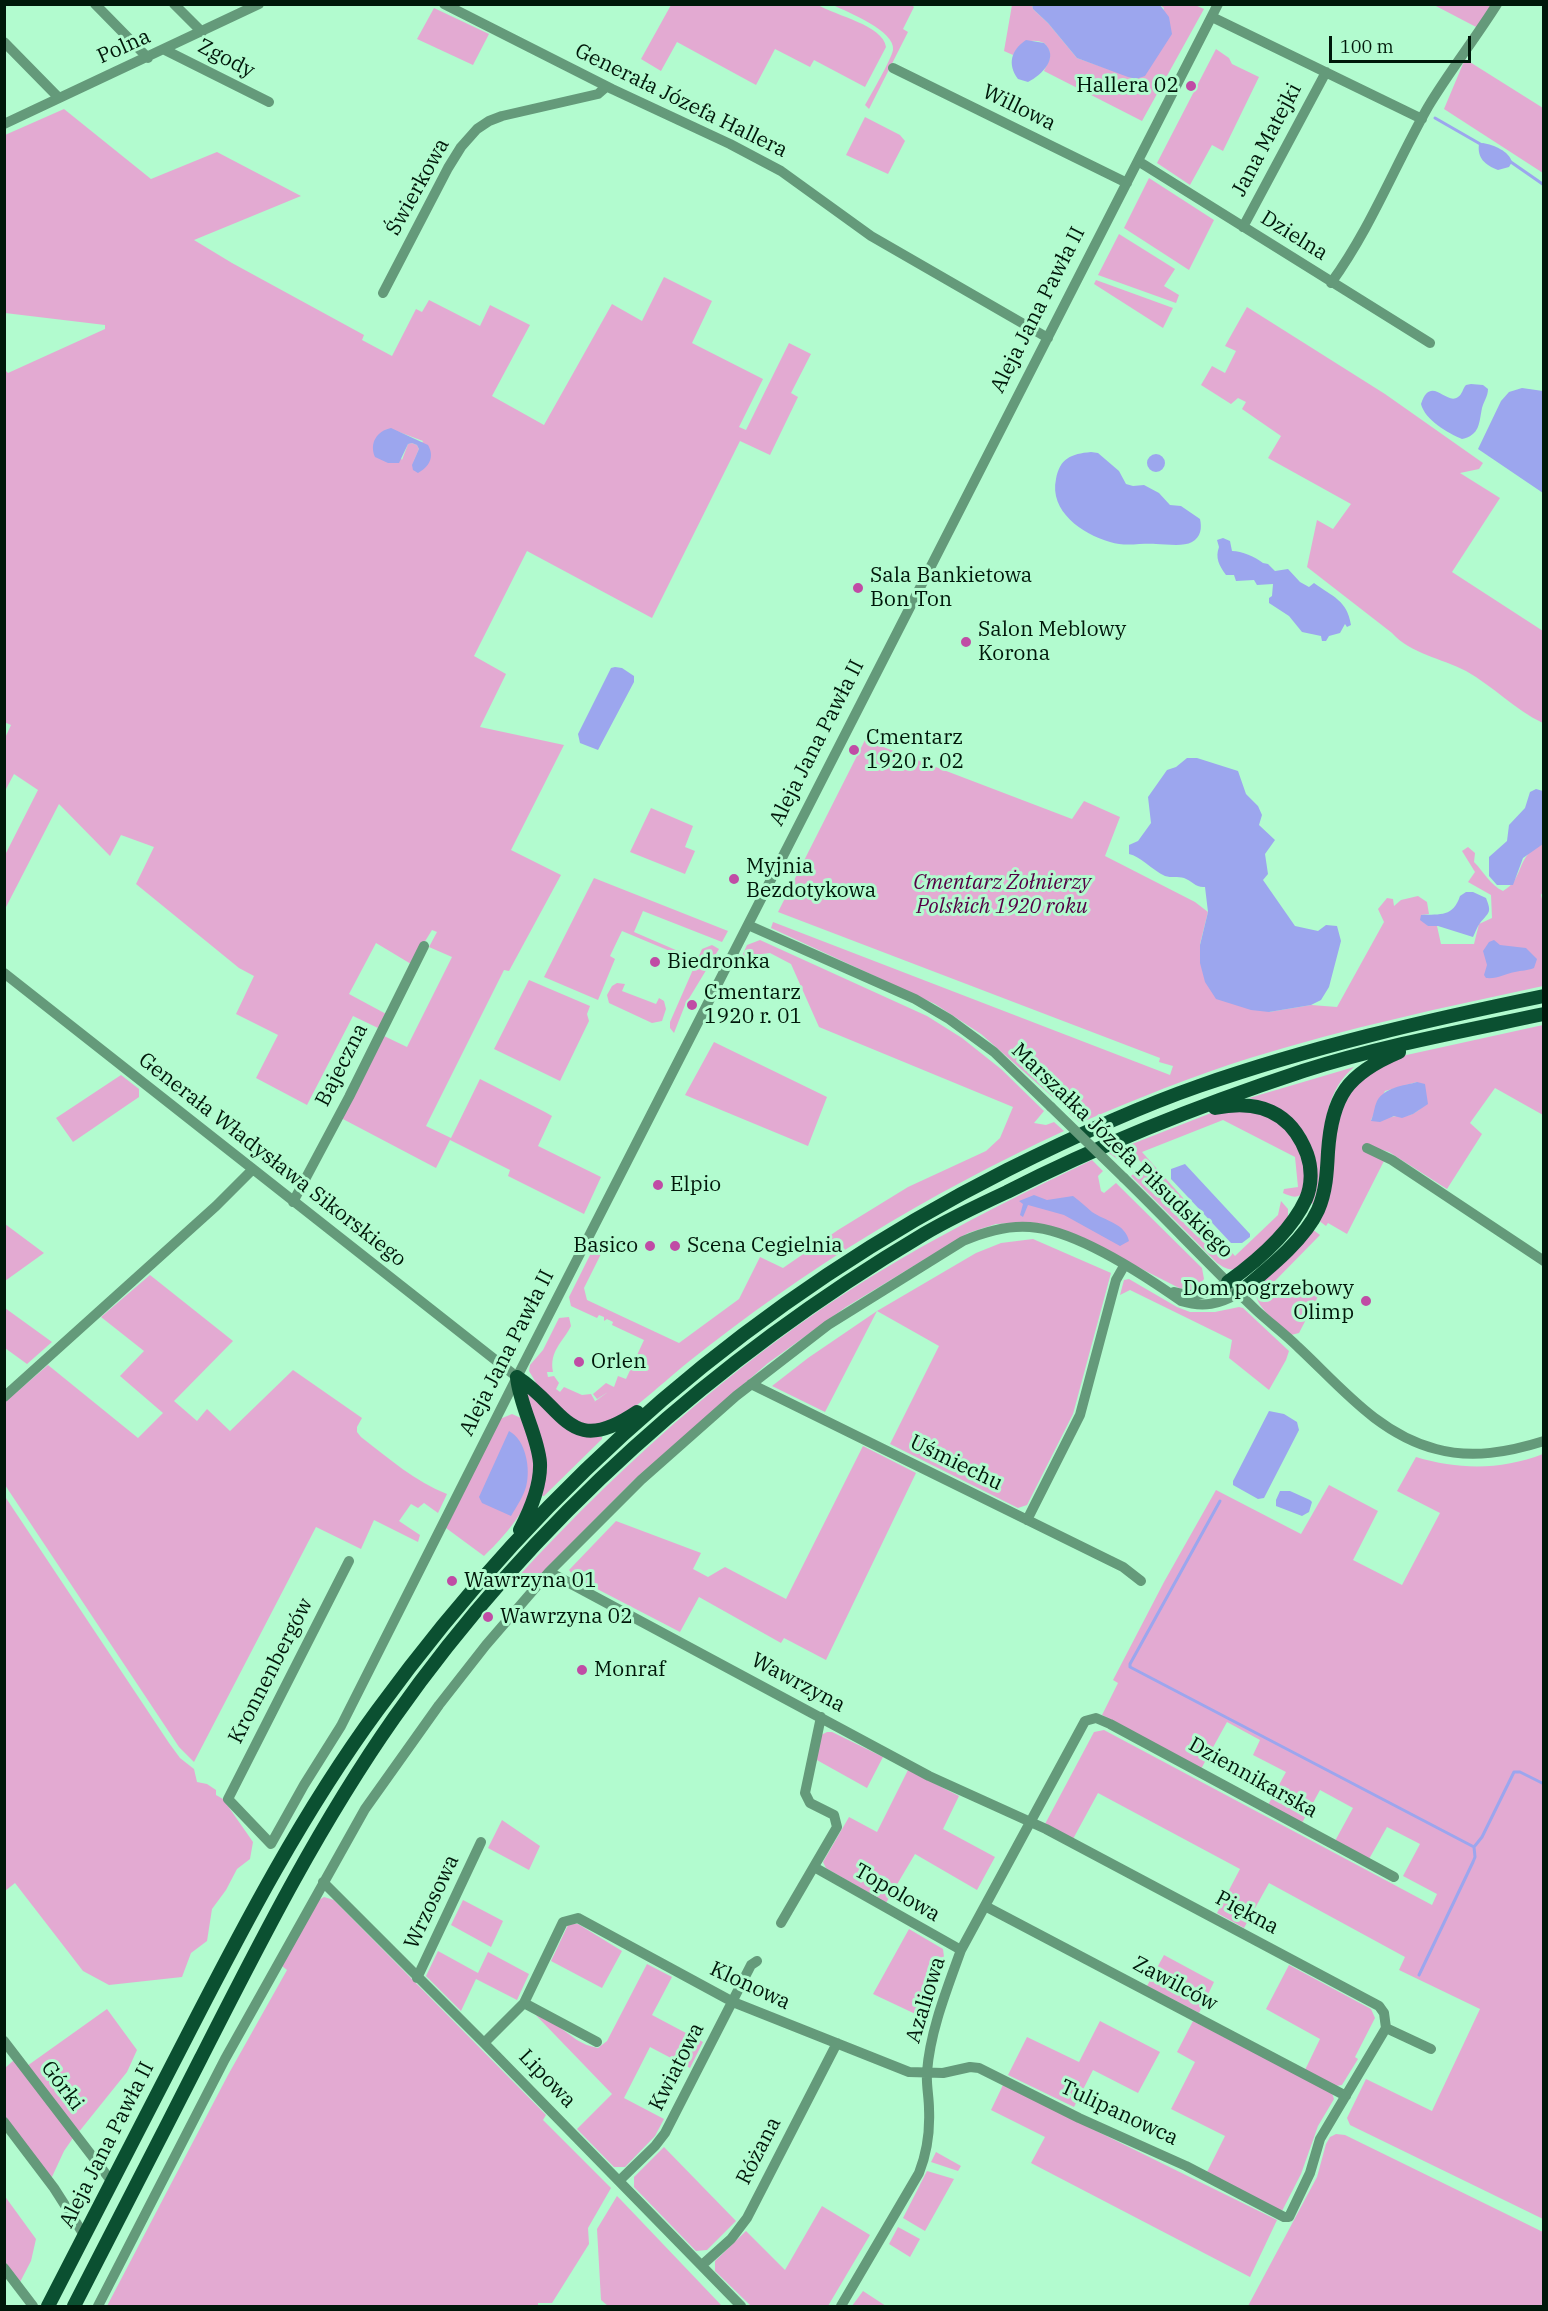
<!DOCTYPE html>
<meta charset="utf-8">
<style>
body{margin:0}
#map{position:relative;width:1548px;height:2311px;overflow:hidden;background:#b2fbcf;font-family:"IBM Plex Serif",serif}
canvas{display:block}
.frame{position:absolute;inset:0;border:6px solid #00180a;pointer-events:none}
.scale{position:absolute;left:1329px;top:36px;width:142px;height:27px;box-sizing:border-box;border:3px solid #00180a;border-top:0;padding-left:8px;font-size:18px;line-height:21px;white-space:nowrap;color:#00180a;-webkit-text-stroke:4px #b2fbcf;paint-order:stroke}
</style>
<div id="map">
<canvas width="1548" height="2311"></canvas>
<div class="frame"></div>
<div class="scale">100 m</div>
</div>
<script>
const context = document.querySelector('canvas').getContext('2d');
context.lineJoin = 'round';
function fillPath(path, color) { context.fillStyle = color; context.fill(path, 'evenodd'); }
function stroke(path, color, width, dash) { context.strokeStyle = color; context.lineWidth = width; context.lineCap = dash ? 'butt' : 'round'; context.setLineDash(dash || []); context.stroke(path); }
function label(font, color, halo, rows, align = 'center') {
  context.font = font + ' "IBM Plex Serif",serif'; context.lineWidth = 6; context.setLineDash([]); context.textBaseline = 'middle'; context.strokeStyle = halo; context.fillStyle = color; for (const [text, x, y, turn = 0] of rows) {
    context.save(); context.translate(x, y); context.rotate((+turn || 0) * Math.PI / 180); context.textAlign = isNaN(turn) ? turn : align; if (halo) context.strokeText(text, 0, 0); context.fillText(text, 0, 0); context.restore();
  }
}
fillPath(new Path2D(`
 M910,4L914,7L903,29L908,32L869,109L865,105C871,94 891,60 893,50C896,31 847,12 833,5Z
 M671,5H818C836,16 883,25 886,47L865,87L814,60L810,67L775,49L756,85L677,42L661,71L641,59Z
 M1012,5H1032L1033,9L1048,23L1077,58L1136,79L1164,8L1160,5H1195L1204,9L1142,121L1044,71C1050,59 1054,54 1044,43C1031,37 1019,43 1013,55L1004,51Z
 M1434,5H1493L1478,28Z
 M434,8L489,34L473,65L417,39Z
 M1216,49L1229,58L1232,64L1259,77L1223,151L1212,145L1190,185L1157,163Z
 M1465,59L1543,108V173L1444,109Z
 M64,109L151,179L217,152L301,196L194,240L232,263L364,335L362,340L392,356L416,309L422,312L429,300L480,326L490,305L530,325L492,396L544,425L612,304L642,321L664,277L712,301L692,343L763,379L739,427L746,430L789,343L811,354L791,393L798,397L770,455L740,441L652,618L527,551L474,656L506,674L480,727L564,745L511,850L561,875L509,971L504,970L426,1126L451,1138L480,1079L545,1112L552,1116L538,1146L601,1177L584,1214L508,1176L510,1170L450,1140L436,1168L341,1118L384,1036L407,1047L452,957L429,947L437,932L432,930L411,964L376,943L349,994L388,1015L378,1028L353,1016L307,1105L256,1078L278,1035L236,1014L254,976L239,968L136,884L154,847L121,835L110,856L59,804L5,909V855L38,790L14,774L5,791V738L11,725L4,722L5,370L8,373L105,329V325L5,313V135ZM391,429L423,441L412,465L419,449L417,445L412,443L408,444L402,460L385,430Z
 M865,117L900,135L905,141L888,174L846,155Z
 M1149,178L1214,220L1189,270L1124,228Z
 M1119,234L1175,269L1164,286L1179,295L1176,303L1098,275Z
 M1096,280L1173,308L1163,328L1094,284Z
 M1247,307L1385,394L1483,463L1479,469L1460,473L1500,498L1452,572L1543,631V723C1515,710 1493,686 1466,671C1441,658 1411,654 1392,633L1307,567L1317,520L1333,529L1351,504L1268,458L1281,436L1242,409L1246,402L1238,398L1231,404L1201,385L1212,366L1225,373L1236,351L1225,346Z
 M865,740L1072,819L1084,801L1120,817L1105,856L1195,902L1208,912L1200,944L1269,1012L1311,1005L1337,1007L1384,922L1378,909L1387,898L1393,899L1394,906L1401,900L1418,896L1427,902L1429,914L1421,915L1428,926H1437L1441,944H1474L1479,924L1492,918L1491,895L1468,882L1475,872L1462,851L1468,847L1475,853L1474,862C1484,872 1490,885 1503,891C1525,879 1515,855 1543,844V892L1541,895L1544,907L1543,986C1445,1007 1347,1028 1250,1058C1192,1076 1136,1099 1080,1123L1069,1113L1074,1103L1071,1094L1066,1090L1055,1099L981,1034L935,1004L771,928L773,922L1170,1075L1173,1066L1159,1062L1160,1058L778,912Z
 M651,808L693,826L685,847L695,851L685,874L630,852Z
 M594,878L728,931L722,942L643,911L634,932L685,954L684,957L622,931L610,956L615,959L598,1000L544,977Z
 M760,940L927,1016L962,1038L1001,1069L1044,1111L1034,1123L1046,1125L1054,1122L1064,1131C926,1195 806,1268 687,1363C673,1374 622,1421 608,1424C598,1426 586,1424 576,1423L538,1386L529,1371L530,1365L543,1350L559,1318L569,1317L571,1326C563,1342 549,1351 553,1372H547L548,1377L554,1376L559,1383L556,1389L560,1392L564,1387L582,1395L591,1394L595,1401L594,1402L608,1392L597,1399L593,1394L606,1383L614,1387L618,1376L626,1379L644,1340L612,1325L613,1322L607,1319L604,1321V1317L599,1315L597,1318L571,1306L569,1297L594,1247L604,1248L584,1288L587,1300L679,1343L739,1299L760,1257L783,1268L838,1230L908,1187L986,1151L1000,1138L1013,1107L819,1027L791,964L770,953L754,955L746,971L738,965L747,945Z
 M712,945L719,949L685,1005L674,1033L670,1028V1022L702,949Z
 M529,980L590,1006L587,1014L589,1021L560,1081L494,1049Z
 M617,983L625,984L622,991L656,1004L659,998L664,1001L666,1009L662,1021L652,1023L609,1003L607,995L612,986Z
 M1543,1025V1115L1495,1088L1470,1123L1482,1134L1447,1189L1389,1152L1367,1145L1385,1159L1347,1234L1328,1223L1326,1226L1318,1220L1331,1134L1356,1079L1402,1056ZM1417,1082L1420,1109C1408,1119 1404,1114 1391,1117C1382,1118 1381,1122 1371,1120L1385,1091Z
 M714,1042L827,1097L808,1146L685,1095Z
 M1354,1067C1312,1103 1331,1157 1313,1204L1309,1202L1312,1150L1305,1134L1299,1126L1262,1102L1249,1098Z
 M121,1075L139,1089V1097L73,1142L56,1118Z
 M1254,1111C1272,1119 1289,1126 1298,1144C1303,1153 1308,1187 1300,1195C1295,1199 1288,1195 1283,1193L1284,1189L1298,1187L1295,1157L1223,1120L1142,1152L1235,1256L1278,1215L1281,1201L1288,1209V1219C1275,1233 1253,1264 1235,1269C1228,1271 1222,1266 1217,1263L1131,1176L1143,1164C1135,1155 1128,1155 1117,1159L1109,1153L1211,1113Z
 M1092,1160L1103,1171L1098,1176L1101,1191L1104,1193L1116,1183L1202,1268L1204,1279L1200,1284L1203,1288L1193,1292L1179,1288L1087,1241L1030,1222L996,1224L968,1233L846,1307L768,1363L633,1481L528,1587L516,1579C629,1456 755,1344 899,1260C962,1223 1027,1191 1092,1160Z
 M5,1224L44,1253L5,1281Z
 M1312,1229L1320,1235L1268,1288L1272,1293L1325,1283L1299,1333L1291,1335C1278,1322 1253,1307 1255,1287Z
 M1033,1239L1111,1273L1073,1414L1027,1505L1018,1508L890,1444L939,1346L877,1311L825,1412L772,1386L808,1358L877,1311L976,1253L1001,1243Z
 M150,1275L233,1341L174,1401L197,1421L207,1409L230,1431L293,1370L362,1418L357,1427V1432L361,1437C388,1458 416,1482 447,1494L438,1513L424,1503L418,1508L411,1504L399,1521L420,1535L418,1542L374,1520L361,1549L316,1527L194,1762L179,1747L5,1485L4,1403L48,1365L138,1438L163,1413L120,1376L144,1351L101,1317Z
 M1129,1279L1177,1307L1190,1312H1215L1239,1307L1243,1308L1289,1351L1286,1360L1269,1390L1229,1358L1232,1340L1130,1290L1120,1295L1124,1280Z
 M5,1308L52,1342L27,1364L5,1348Z
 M527,1392L569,1430L579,1434L602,1437V1439L544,1496H542L547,1467L525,1393Z
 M512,1414L521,1418C526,1432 533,1448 535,1463C538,1499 508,1533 484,1556L446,1528L500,1419Z
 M863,1446L916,1473L826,1660L784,1638L781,1643L699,1597L680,1632L574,1577L569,1570L616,1521L701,1553L693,1569L708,1577L725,1567L786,1599Z
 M1543,1454V2219L1350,2125L1347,2118L1366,2079L1432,2111L1480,2009L1399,1970L1405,1957L1269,1883L1244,1928L1217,1913L1240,1869L1098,1793L1073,1839L1045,1824L1094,1732L1104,1730L1432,1905L1437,1894L1403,1876L1420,1844L1387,1827L1369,1859L1335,1841L1353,1808L1320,1790L1302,1823L1268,1805L1286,1772L1253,1755L1260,1740L1227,1722L1201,1769L1102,1715L1118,1683L1113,1680L1164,1582L1216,1490L1301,1534L1329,1485L1378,1511L1353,1560L1402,1585L1440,1513L1397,1491L1416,1457C1459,1470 1502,1470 1543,1454Z
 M4,1495L169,1743L180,1758L194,1769L197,1782L207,1784L216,1790V1795L223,1799L253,1842L250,1859L237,1869L226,1890L212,1909L207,1941L191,1953L182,1977L109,1985L83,1971L15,1883L5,1891Z
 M827,1732H832L883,1757L867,1788L815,1759L821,1735Z
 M908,1770L959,1796L943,1829L995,1857L977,1890L915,1854L886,1903L826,1868L823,1862L849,1817L877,1832Z
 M502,1820L540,1846L529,1870L488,1848Z
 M324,1897L334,1900L546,2115L543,2120L611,2188L588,2228L589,2244L552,2303H538V2306H107L228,2075L287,1970L282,1966L319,1900Z
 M463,1900L503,1921L491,1947L451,1925Z
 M570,1924H578L622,1951L602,1988L551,1961L568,1925Z
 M909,1929L943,1949L944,1957L926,2019L873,1994Z
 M438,1951L478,1973L488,1952L529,1974L517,2000L476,1979L461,2011L426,1976Z
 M1164,1955L1214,1982L1199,2013L1147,1986Z
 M647,1964L672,1977L652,2015L703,2042L690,2068L650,2047L624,2098L664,2119L655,2136L625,2167H614L577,2129L612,2094L529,2008C538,2014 549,2019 558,2026C572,2036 580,2045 598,2048L607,2041Z
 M1289,1965L1371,2009L1375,2018L1355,2057L1358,2059L1342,2085L1336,2086L1305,2070L1320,2039L1266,2009Z
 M107,2009L137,2050L127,2072L78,2133L27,2066Z
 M1100,2021L1160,2052L1138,2093L1093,2070L1074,2107L1008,2075L1027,2037L1079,2062Z
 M1193,2021L1332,2093L1334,2099L1318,2126L1301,2174L1282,2211L1207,2172L1225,2136L1171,2109L1195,2062L1177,2052Z
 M14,2060L73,2138L64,2151L51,2179L5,2118V2068Z
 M1003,2085L1277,2220L1250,2277L1031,2163L1045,2137L991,2110Z
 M1336,2134L1345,2135L1543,2232V2306H1248L1317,2177L1326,2144L1330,2137Z
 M664,2147L736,2221L707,2250L696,2251L634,2187V2177Z
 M936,2152L961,2166L958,2171L931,2162Z
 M927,2171L954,2179L925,2231L903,2218Z
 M4,2195L36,2239L31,2261L19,2284L5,2263Z
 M617,2196L621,2200L722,2306H608L601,2300L597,2229Z
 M822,2206L870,2235L828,2306H751L715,2271V2261L746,2231L785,2270Z
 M898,2227L920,2239L910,2257L889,2244Z
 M863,2291L886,2306H852Z`), '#e3aad2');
fillPath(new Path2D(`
 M1032,4L1160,5L1169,17L1172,34L1145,76L1136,79L1128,77L1077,58L1048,23L1033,9Z
 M1026,40L1044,43C1060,57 1042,75 1028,82L1018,79C1007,64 1011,50 1026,40Z
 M1483,143C1494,145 1509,151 1512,162L1509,167L1498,170C1485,165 1477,158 1479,144Z
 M1471,384L1483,385L1488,389C1488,396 1484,401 1482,408C1479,423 1480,435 1462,439C1448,433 1425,420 1421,404C1431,374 1446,406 1458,397C1462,395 1463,388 1466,385Z
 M1522,388L1543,391V493L1478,449L1501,401L1509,392Z
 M391,428L428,445C435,457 429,467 418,473L413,470L412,465L419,449L417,445L412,443L408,444L399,463H388L375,457C369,443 377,431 391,428Z
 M1091,452L1098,453L1119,471L1126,484L1133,486L1144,485L1159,493L1170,505L1181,506L1200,519C1202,528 1201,537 1192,542C1183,547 1166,544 1156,544C1140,543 1125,547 1110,542C1082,534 1049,511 1056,479C1060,458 1071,454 1091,452Z
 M1147 463a9 9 0 1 1 18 0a9 9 0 1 1-18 0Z
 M1223,538L1230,541L1232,551C1242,551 1255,557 1263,563L1268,564L1275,571L1288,569L1300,582L1309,587L1314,583C1333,597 1347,600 1351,625L1347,627L1345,624L1340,633L1329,636L1326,641H1322L1321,636L1302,632L1289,616L1269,603V598L1272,596L1273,584L1257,585L1254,580L1236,581L1234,575H1226C1219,565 1215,558 1219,547L1217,540Z
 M615,667L622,668L634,676V682L598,750L580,743L578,734L611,668Z
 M1187,758H1197L1238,771L1246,794L1258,806L1262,815L1259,825L1275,840L1265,854L1268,874L1263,880L1295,926L1318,931L1326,925L1337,926L1341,941L1329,987L1321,1000L1311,1005L1269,1012L1251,1010L1216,999L1205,982L1200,963V945L1208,912L1205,887C1196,888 1192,881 1184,878C1178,876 1171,878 1165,876C1152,870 1140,856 1129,854V845L1138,841L1151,823L1148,797L1167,770L1176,767Z
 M1536,789L1543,791V844L1523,858L1513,885H1497L1489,876V857L1507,841L1509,825L1525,808L1530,792Z
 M1466,892H1473L1486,898C1492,913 1489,912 1480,923C1477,927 1475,933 1473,937L1438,926H1428L1420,920L1421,915C1441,914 1453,917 1460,896Z
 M1494,940L1500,945L1526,948L1537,959L1534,968C1527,971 1522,970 1515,972C1504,974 1498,979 1486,978L1484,975L1487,965L1483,951L1489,942Z
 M1417,1082L1425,1084L1428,1104L1413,1114L1402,1118L1394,1116L1380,1122L1371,1121C1374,1114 1374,1107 1377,1101C1385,1087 1403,1086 1417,1082Z
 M1185,1164L1250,1234V1237L1242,1243H1231L1171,1179V1169Z
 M1034,1195L1047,1200L1073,1196C1080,1201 1086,1207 1092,1212C1105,1221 1125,1223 1129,1241L1120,1246L1064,1215L1028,1205L1023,1217L1020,1215L1023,1204L1019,1201Z
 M1269,1411L1284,1414L1297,1422L1299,1430L1264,1498L1258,1499L1233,1485V1481Z
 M509,1431C526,1440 531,1469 526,1487C523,1497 517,1506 511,1516L482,1503L479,1497Z
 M1280,1491H1290L1310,1500L1312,1502L1309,1512L1302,1516L1276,1506V1500Z`), '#9ca6ee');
stroke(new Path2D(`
 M1435,118L1482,145
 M1508,160L1544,185
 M1220,1501L1130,1664V1667L1474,1847
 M1474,1847L1482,1837L1514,1772H1520L1544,1784
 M1419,1975L1473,1862L1475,1857L1474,1847`), '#9ca6ee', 3);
stroke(new Path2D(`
 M95,4L148,58
 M174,4L202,32
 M444,4L612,89L730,144L781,171L871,236L1048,338
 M1212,17L1422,119
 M4,42L59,98
 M165,50L269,102
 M893,68L1127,183
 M4,124L259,4
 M1138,161L1430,343
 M1243,227L1326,72
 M1331,283C1371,228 1395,165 1428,107C1449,72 1475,39 1497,4
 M383,293L448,168L461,147L477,129L489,121L502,116L598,94L606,87
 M748,925L915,999L949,1019L994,1052L1051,1107
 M4,973L517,1377
 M1367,1148L1392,1160L1544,1261
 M1124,1178C1169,1222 1212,1268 1257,1311C1270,1323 1285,1334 1298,1347C1340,1386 1378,1434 1436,1449C1472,1459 1509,1452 1544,1441
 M293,1202L349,1097L424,946
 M1174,1292C1198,1299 1207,1293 1228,1282
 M751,1384L1123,1567L1141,1581
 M4,1397L216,1206L252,1170
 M1027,1520L1080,1415L1116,1280L1124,1266
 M349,1561L228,1799L271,1844L304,1785L341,1726L517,1377L1218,4
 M549,1572L929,1776L1046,1829L1379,2006L1384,2013L1386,2028
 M814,1867L961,1950
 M323,1882L484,2043L741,2306
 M985,1906L1346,2096
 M781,1923L837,1827L834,1815L810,1803L805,1793L821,1717
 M417,1978L481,1842
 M524,2003L597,2042
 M1386,2028L1431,2049
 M4,2041L112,2182
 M484,2043L524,2003L563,1922L578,1918L733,2002L909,2072L943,2073L970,2067L979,2068L1079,2118L1186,2166L1284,2217H1289L1310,2173L1320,2139L1386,2028
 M4,2122L54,2188L84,2235
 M619,2181L655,2146L665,2133L751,1965L757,1961
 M702,2265L731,2239L747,2218L837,2043
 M4,2268L33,2306
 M98,2306L225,2059L365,1809L439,1705L486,1645L549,1572L641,1480L736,1396L828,1325L963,1241C984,1232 1006,1225 1030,1227C1075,1230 1144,1275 1181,1301C1204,1308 1219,1304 1239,1293
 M841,2306L919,2173C927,2153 930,2131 929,2109C929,2097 926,2084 927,2072C930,2031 947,1989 961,1950L1085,1721L1096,1718L1110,1724L1394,1877`), '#649a7a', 10);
stroke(new Path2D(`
 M1215,1108C1258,1099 1291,1111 1307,1154C1312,1168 1312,1185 1306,1199C1291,1232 1257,1261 1228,1282
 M1239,1293C1265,1271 1304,1241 1318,1210C1326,1192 1327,1172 1328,1152C1332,1096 1347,1074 1399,1052
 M517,1377C566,1409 569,1458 637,1412
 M517,1377C520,1407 538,1436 540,1463C541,1486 530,1511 520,1530
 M48,2306C94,2216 140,2126 187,2036C244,1925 303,1812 377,1711C545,1480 752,1299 1007,1170C1069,1139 1133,1109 1199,1086C1311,1047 1427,1020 1544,996
 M74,2306C116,2224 159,2141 201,2058C260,1942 319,1825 394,1718C533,1520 717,1357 924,1234C951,1218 979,1205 1007,1192C1103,1143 1200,1105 1303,1071C1381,1046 1463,1031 1544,1014`), '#0b5031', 14);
stroke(new Path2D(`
 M1051,1107L1124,1178`), '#649a7a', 10);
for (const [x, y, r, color] of [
 [1191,86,6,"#c04ca5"],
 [858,588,6,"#c04ca5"],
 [966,642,6,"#c04ca5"],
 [854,750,6,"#c04ca5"],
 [734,879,6,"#c04ca5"],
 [655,962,6,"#c04ca5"],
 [692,1005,6,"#c04ca5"],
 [658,1185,6,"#c04ca5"],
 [650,1246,6,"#c04ca5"],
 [675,1246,6,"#c04ca5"],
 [1366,1301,6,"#c04ca5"],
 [579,1362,6,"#c04ca5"],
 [452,1581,6,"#c04ca5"],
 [488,1617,6,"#c04ca5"],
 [582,1670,6,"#c04ca5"]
]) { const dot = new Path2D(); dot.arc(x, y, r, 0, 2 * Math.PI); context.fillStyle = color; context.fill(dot); stroke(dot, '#b2fbcf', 2); }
label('21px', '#00180a', '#b2fbcf', [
 ["Polna",124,47,-24],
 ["Zgody",226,59,27],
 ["Generała Józefa Hallera",681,101,26],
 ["Willowa",1019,108,26],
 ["Jana Matejki",1267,140,-62],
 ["Świerkowa",418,187,-61],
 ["Dzielna",1294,236,32],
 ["Aleja Jana Pawła II",1038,310,-63],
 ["Aleja Jana Pawła II",817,743,-63],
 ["Bajeczna",342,1065,-63],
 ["Marszałka Józefa Piłsudskiego",1122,1151,44],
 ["Generała Władysława Sikorskiego",272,1160,38],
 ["Aleja Jana Pawła II",507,1353,-63],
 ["Uśmiechu",956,1463,26],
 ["Kronnenbergów",271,1671,-63],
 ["Wawrzyna",798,1683,28],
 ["Dziennikarska",1253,1778,29],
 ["Topolowa",897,1893,30],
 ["Wrzosowa",432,1902,-65],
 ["Piękna",1247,1913,28],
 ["Zawilców",1175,1984,28],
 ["Klonowa",750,1986,25],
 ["Azaliowa",926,2000,-73],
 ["Kwiatowa",677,2067,-63],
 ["Lipowa",547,2079,46],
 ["Górki",62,2086,53],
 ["Tulipanowca",1119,2113,25],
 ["Aleja Jana Pawła II",107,2145,-63],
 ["Różana",759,2151,-63]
]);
label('21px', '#00180a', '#b2fbcf', [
 ["Hallera 02",1179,86,"right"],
 ["Sala Bankietowa",870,576],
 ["Bon Ton",870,600],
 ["Salon Meblowy",978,630],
 ["Korona",978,654],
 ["Cmentarz",866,738],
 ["1920 r. 02",866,762],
 ["Myjnia",746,867],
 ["Bezdotykowa",746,891],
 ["Biedronka",667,962],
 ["Cmentarz",704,993],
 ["1920 r. 01",704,1017],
 ["Elpio",670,1185],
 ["Basico",638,1246,"right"],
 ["Scena Cegielnia",687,1246],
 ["Dom pogrzebowy",1354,1289,"right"],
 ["Olimp",1354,1313,"right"],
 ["Orlen",591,1362],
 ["Wawrzyna 01",464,1581],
 ["Wawrzyna 02",500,1617],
 ["Monraf",594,1670]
], 'left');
label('italic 21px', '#540045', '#b2fbcf', [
 ["Cmentarz Żołnierzy",1002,883],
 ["Polskich 1920 roku",1002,907]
]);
</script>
